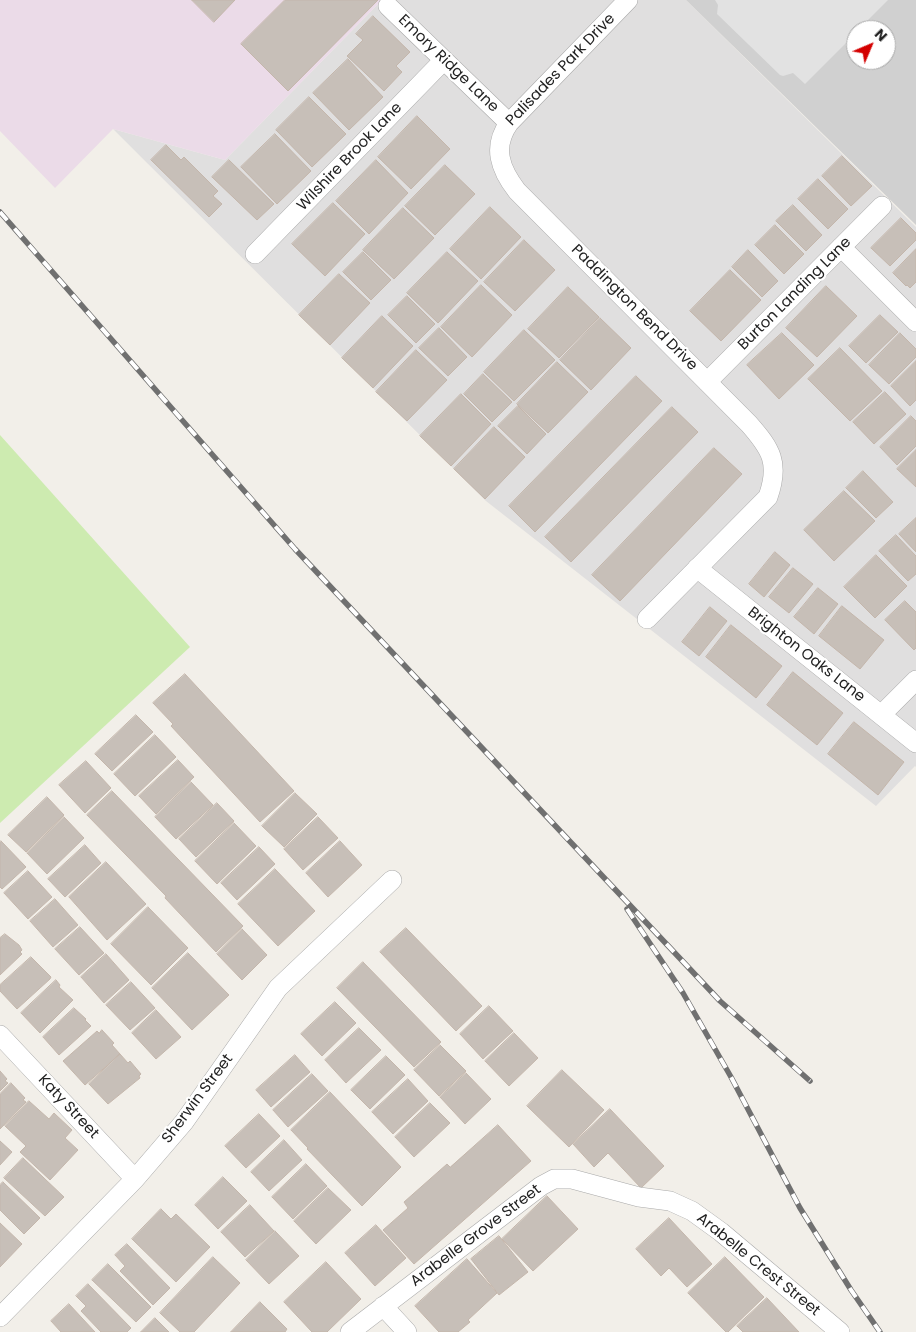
<!DOCTYPE html>
<style>
body{margin:0}
#map{position:relative;width:916px;height:1332px;overflow:hidden;background:#f2efe9;font-family:Poppins,sans-serif}
canvas{display:block}
.north{position:absolute;left:846px;top:20px;width:50px;height:50px;box-sizing:border-box;background:#fff;border:1px solid #a7a7a7;border-radius:50%;rotate:45deg;font-size:14px;font-weight:700;line-height:20px;text-align:center;color:#222}
.north::after{content:'';display:block;margin:auto;width:18px;height:22px;background:#d40000;clip-path:polygon(50% 0,100% 100%,50% 72%,0 100%)}
</style>
<div id="map">
<canvas width="916" height="1332"></canvas>
<div class="north">N</div>
</div>
<script>
const context = document.querySelector('canvas').getContext('2d');
context.lineJoin = 'round';
function fillPath(path, color) { context.fillStyle = color; context.fill(path, 'evenodd'); }
function stroke(path, color, width, dash) { context.strokeStyle = color; context.lineWidth = width; context.lineCap = dash ? 'butt' : 'round'; context.setLineDash(dash || []); context.stroke(path); }
function label(font, color, halo, rows, align = 'center') {
  context.font = font + ' Poppins,sans-serif'; context.lineWidth = 4.5; context.setLineDash([]); context.textBaseline = 'middle'; context.strokeStyle = halo; context.fillStyle = color; for (const [text, x, y, turn = 0] of rows) {
    context.save(); context.translate(x, y); context.rotate((+turn || 0) * Math.PI / 180); context.textAlign = isNaN(turn) ? turn : align; if (halo) context.strokeText(text, 0, 0); context.fillText(text, 0, 0); context.restore();
  }
}
fillPath(new Path2D(`
 M382,0H686L916,227V767L915,766L876,806L486,501L113,129L225,160Z`), '#e0dfdf');
fillPath(new Path2D(`
 M0,0H382L225,160L113,129L55,188L0,131Z`), '#ebdbe8');
fillPath(new Path2D(`
 M686,0H916V225ZM856,30H886V60H856Z`), '#d0d0d0');
fillPath(new Path2D(`
 M0,435L190,647L0,823Z`), '#cdebb0');
fillPath(new Path2D(`
 M715,0H888L858,30H856V33L805,84L793,73L783,76L780,75L717,14L718,5Z`), '#e2e2e2');
const building = new Path2D(`
 M192,0H235L214,22Z
 M285,0H378L288,91L241,44Z
 M373,16L410,52L396,66L402,72L384,91L347,56L363,40L356,34Z
 M348,59L383,97L349,130L313,93Z
 M309,97L346,134L312,167L276,130Z
 M417,116L450,149L411,189L378,157Z
 M275,134L311,171L277,204L241,167Z
 M166,145L181,160L184,157L218,191L213,196L222,204L209,217L151,160Z
 M842,156L872,186L851,206L822,176Z
 M229,160L274,204L257,220L212,177Z
 M376,160L408,193L369,234L336,201Z
 M445,165L475,194L435,235L405,206Z
 M818,179L848,209L828,229L798,199Z
 M333,203L365,234L325,276L292,244Z
 M793,205L822,235L806,251L776,221Z
 M490,207L521,237L481,279L450,249Z
 M403,208L434,238L394,279L363,250Z
 M901,218L916,233V240L890,266L871,248Z
 M775,225L804,254L784,274L755,245Z
 M524,240L555,270L515,311L484,282Z
 M916,249V282L910,288L907,285L906,286L893,273Z
 M748,250L778,281L762,297L732,267Z
 M363,252L391,280L371,300L343,272Z
 M447,252L478,281L438,323L407,293Z
 M730,270L761,300L721,341L690,311Z
 M339,274L370,303L330,345L299,315Z
 M481,285L512,315L472,357L441,327Z
 M826,286L857,316L817,357L786,328Z
 M568,287L599,317L559,358L528,329Z
 M407,296L435,324L416,343L388,315Z
 M880,315L898,332L866,363L849,346Z
 M382,316L413,346L373,388L342,358Z
 M600,318L631,348L591,390L560,360Z
 M439,328L467,357L448,376L419,348Z
 M524,330L555,360L514,401L484,372Z
 M782,333L814,365L779,399L747,365Z
 M900,333L916,349V357L889,384L869,365Z
 M840,348L882,391L850,421L808,379Z
 M416,350L447,380L407,421L376,392Z
 M916,361V400L910,406L891,386Z
 M557,362L588,392L548,433L517,404Z
 M483,374L512,402L492,422L464,394Z
 M636,376L662,401L535,532L509,506Z
 M885,392L906,414L874,444L853,422Z
 M461,394L491,424L451,466L420,436Z
 M518,406L546,434L527,454L498,426Z
 M672,407L698,432L571,562L545,537Z
 M911,416L916,421V446L897,465L880,447Z
 M494,427L525,457L485,499L454,469Z
 M714,448L742,474L620,601L592,575Z
 M916,450V487L897,469Z
 M863,471L893,502L876,518L846,488Z
 M844,491L875,521L834,561L804,530Z
 M916,518V552L899,534Z
 M896,535L916,556V574L908,581L879,551Z
 M775,552L790,565L764,597L749,584Z
 M876,555L907,586L875,618L844,587Z
 M793,568L813,584L789,613L769,597Z
 M818,588L838,604L814,634L794,617Z
 M905,601L916,612V648L914,650L885,620Z
 M842,606L884,640L860,669L819,636Z
 M710,607L727,621L699,656L682,642Z
 M731,625L782,666L756,698L706,657Z
 M793,672L843,713L817,745L767,705Z
 M185,674L294,791L260,822L171,726L173,724L153,703Z
 M136,715L153,732L112,771L95,754Z
 M854,722L904,762L878,795L828,754Z
 M155,735L176,757L135,796L114,774Z
 M178,760L194,777L156,814L139,796Z
 M86,761L111,788L85,813L59,785Z
 M191,782L213,805L176,839L155,817Z
 M112,791L243,926L216,952L165,898L166,896L87,815Z
 M295,793L317,814L284,847L262,826Z
 M47,797L64,815L26,852L8,835Z
 M217,803L234,821L196,857L179,839Z
 M64,817L84,838L47,874L27,853Z
 M318,817L338,838L303,870L284,849Z
 M234,823L256,846L217,884L195,861Z
 M1,841L26,867L2,889L0,887V842Z
 M340,841L362,865L328,897L306,873Z
 M85,845L101,863L65,897L48,879Z
 M259,847L275,864L237,900L221,883Z
 M106,862L146,904L107,940L69,897Z
 M275,869L315,911L278,946L238,904Z
 M28,871L52,897L28,919L4,893Z
 M55,899L78,925L53,947L30,921Z
 M148,907L188,948L151,985L111,944Z
 M80,927L104,953L79,975L55,949Z
 M406,928L482,1006L456,1031L380,952Z
 M242,929L267,955L242,980L217,954Z
 M5,934L19,945L22,950L20,952L22,954L0,975V938Z
 M188,953L229,995L192,1030L152,988Z
 M106,954L129,980L104,1003L81,977Z
 M31,957L51,977L50,979L17,1009L0,991V985Z
 M363,962L441,1042L414,1067L337,988Z
 M56,980L60,985L59,987L73,1000L40,1033L21,1013Z
 M131,982L155,1008L130,1030L106,1005Z
 M335,1002L356,1023L322,1056L301,1034Z
 M489,1006L513,1031L483,1059L460,1034Z
 M74,1008L86,1019L85,1020L91,1026L59,1055L43,1037Z
 M156,1010L181,1037L156,1059L132,1033Z
 M359,1028L381,1050L346,1083L325,1060Z
 M102,1030L114,1043L112,1045L120,1054L85,1085L63,1061L97,1031L99,1033Z
 M514,1033L538,1058L509,1086L485,1061Z
 M440,1045L466,1071L439,1096L414,1070Z
 M120,1054L128,1063L130,1061L141,1074L139,1076L140,1078L108,1104L89,1084Z
 M295,1055L310,1072L271,1107L256,1090Z
 M386,1056L405,1075L370,1109L351,1090Z
 M562,1070L604,1110L569,1147L527,1106Z
 M0,1071L7,1079L5,1081L8,1083L0,1091Z
 M466,1073L491,1099L465,1124L440,1097Z
 M312,1074L328,1091L288,1127L273,1110Z
 M408,1079L428,1101L393,1134L372,1112Z
 M11,1083L25,1098L23,1100L26,1102L0,1129V1094Z
 M330,1092L401,1167L362,1206L307,1149L308,1148L291,1130Z
 M29,1101L49,1119L54,1113L72,1130L65,1138L78,1150L50,1180L20,1152L26,1146L5,1126Z
 M430,1103L450,1123L414,1157L395,1137Z
 M610,1109L664,1166L641,1188L608,1153L594,1167L573,1144Z
 M259,1114L280,1136L246,1168L225,1146Z
 M498,1125L531,1161L414,1264L383,1230L408,1208L404,1202L447,1164L450,1167Z
 M284,1140L302,1160L269,1191L251,1172Z
 M0,1141L12,1152L0,1165Z
 M23,1158L64,1197L45,1216L4,1178Z
 M306,1164L327,1186L293,1219L272,1197Z
 M223,1177L247,1201L218,1229L195,1205Z
 M3,1182L40,1218L24,1234L0,1210V1185Z
 M328,1188L351,1210L316,1244L294,1221Z
 M547,1196L578,1229L533,1271L502,1239Z
 M250,1205L274,1231L245,1257L221,1232Z
 M161,1209L171,1219L176,1214L210,1247L176,1282L132,1239Z
 M669,1218L712,1264L687,1287L669,1268L661,1276L636,1249Z
 M0,1223L22,1244L0,1267Z
 M376,1225L406,1258L375,1286L345,1253Z
 M275,1231L299,1256L269,1284L246,1260Z
 M499,1236L528,1272L499,1295L471,1259Z
 M127,1244L170,1288L153,1305L120,1271L125,1266L115,1255Z
 M213,1257L240,1283L194,1332H180L160,1313Z
 M725,1257L764,1297L728,1332H726L688,1293Z
 M467,1259L497,1293L468,1320L470,1322L458,1332H439L415,1306Z
 M326,1262L361,1299L327,1332H312L284,1302Z
 M108,1264L151,1307L136,1322L92,1280Z
 M88,1284L131,1328L127,1332H101L81,1311L86,1306L76,1296Z
 M767,1298L799,1332H743L737,1326Z
 M260,1302L287,1329L285,1332H231Z
 M69,1304L95,1332H61L51,1321Z
 M155,1318L169,1332H141Z`);
fillPath(building, '#c7bfb8');
stroke(building, '#c4b6ab', 1);
const minor = new Path2D(`
 M628,0L509,123C492,147 500,169 517,191L749,424C771,449 780,463 768,497L647,619
 M388,6L509,123
 M841,247L916,322
 M255,254L444,60
 M707,382L882,206
 M697,568L916,743
 M881,715L916,680
 M0,1035L135,1179
 M383,1306L407,1332
 M0,1317L135,1179L184,1122L278,988L392,880
 M350,1332L541,1186L554,1179H572L639,1197L670,1201L692,1211L721,1232L840,1332`);
stroke(minor, '#a9a9a9', 20);
stroke(minor, '#fff', 19);
const rail = new Path2D(`
 M0,212L295,549L720,1001L810,1081
 M627,909L683,993L731,1077L800,1208L851,1290L880,1332`);
stroke(rail, '#707070', 5.5);
stroke(rail, '#fff', 4, [11]);
label('15px', '#222', '#fff', [
 ["Emory Ridge Lane",448,64,44],
 ["Palisades Park Drive",561,70,-46],
 ["Wilshire Brook Lane",350,157,-46],
 ["Burton Landing Lane",795,294,-45],
 ["Paddington Bend Drive",634,308,45],
 ["Brighton Oaks Lane",806,655,38],
 ["Sherwin Street",198,1099,-53],
 ["Katy Street",68,1107,47],
 ["Arabelle Grove Street",476,1236,-37],
 ["Arabelle Crest Street",758,1265,39]
]);
</script>
